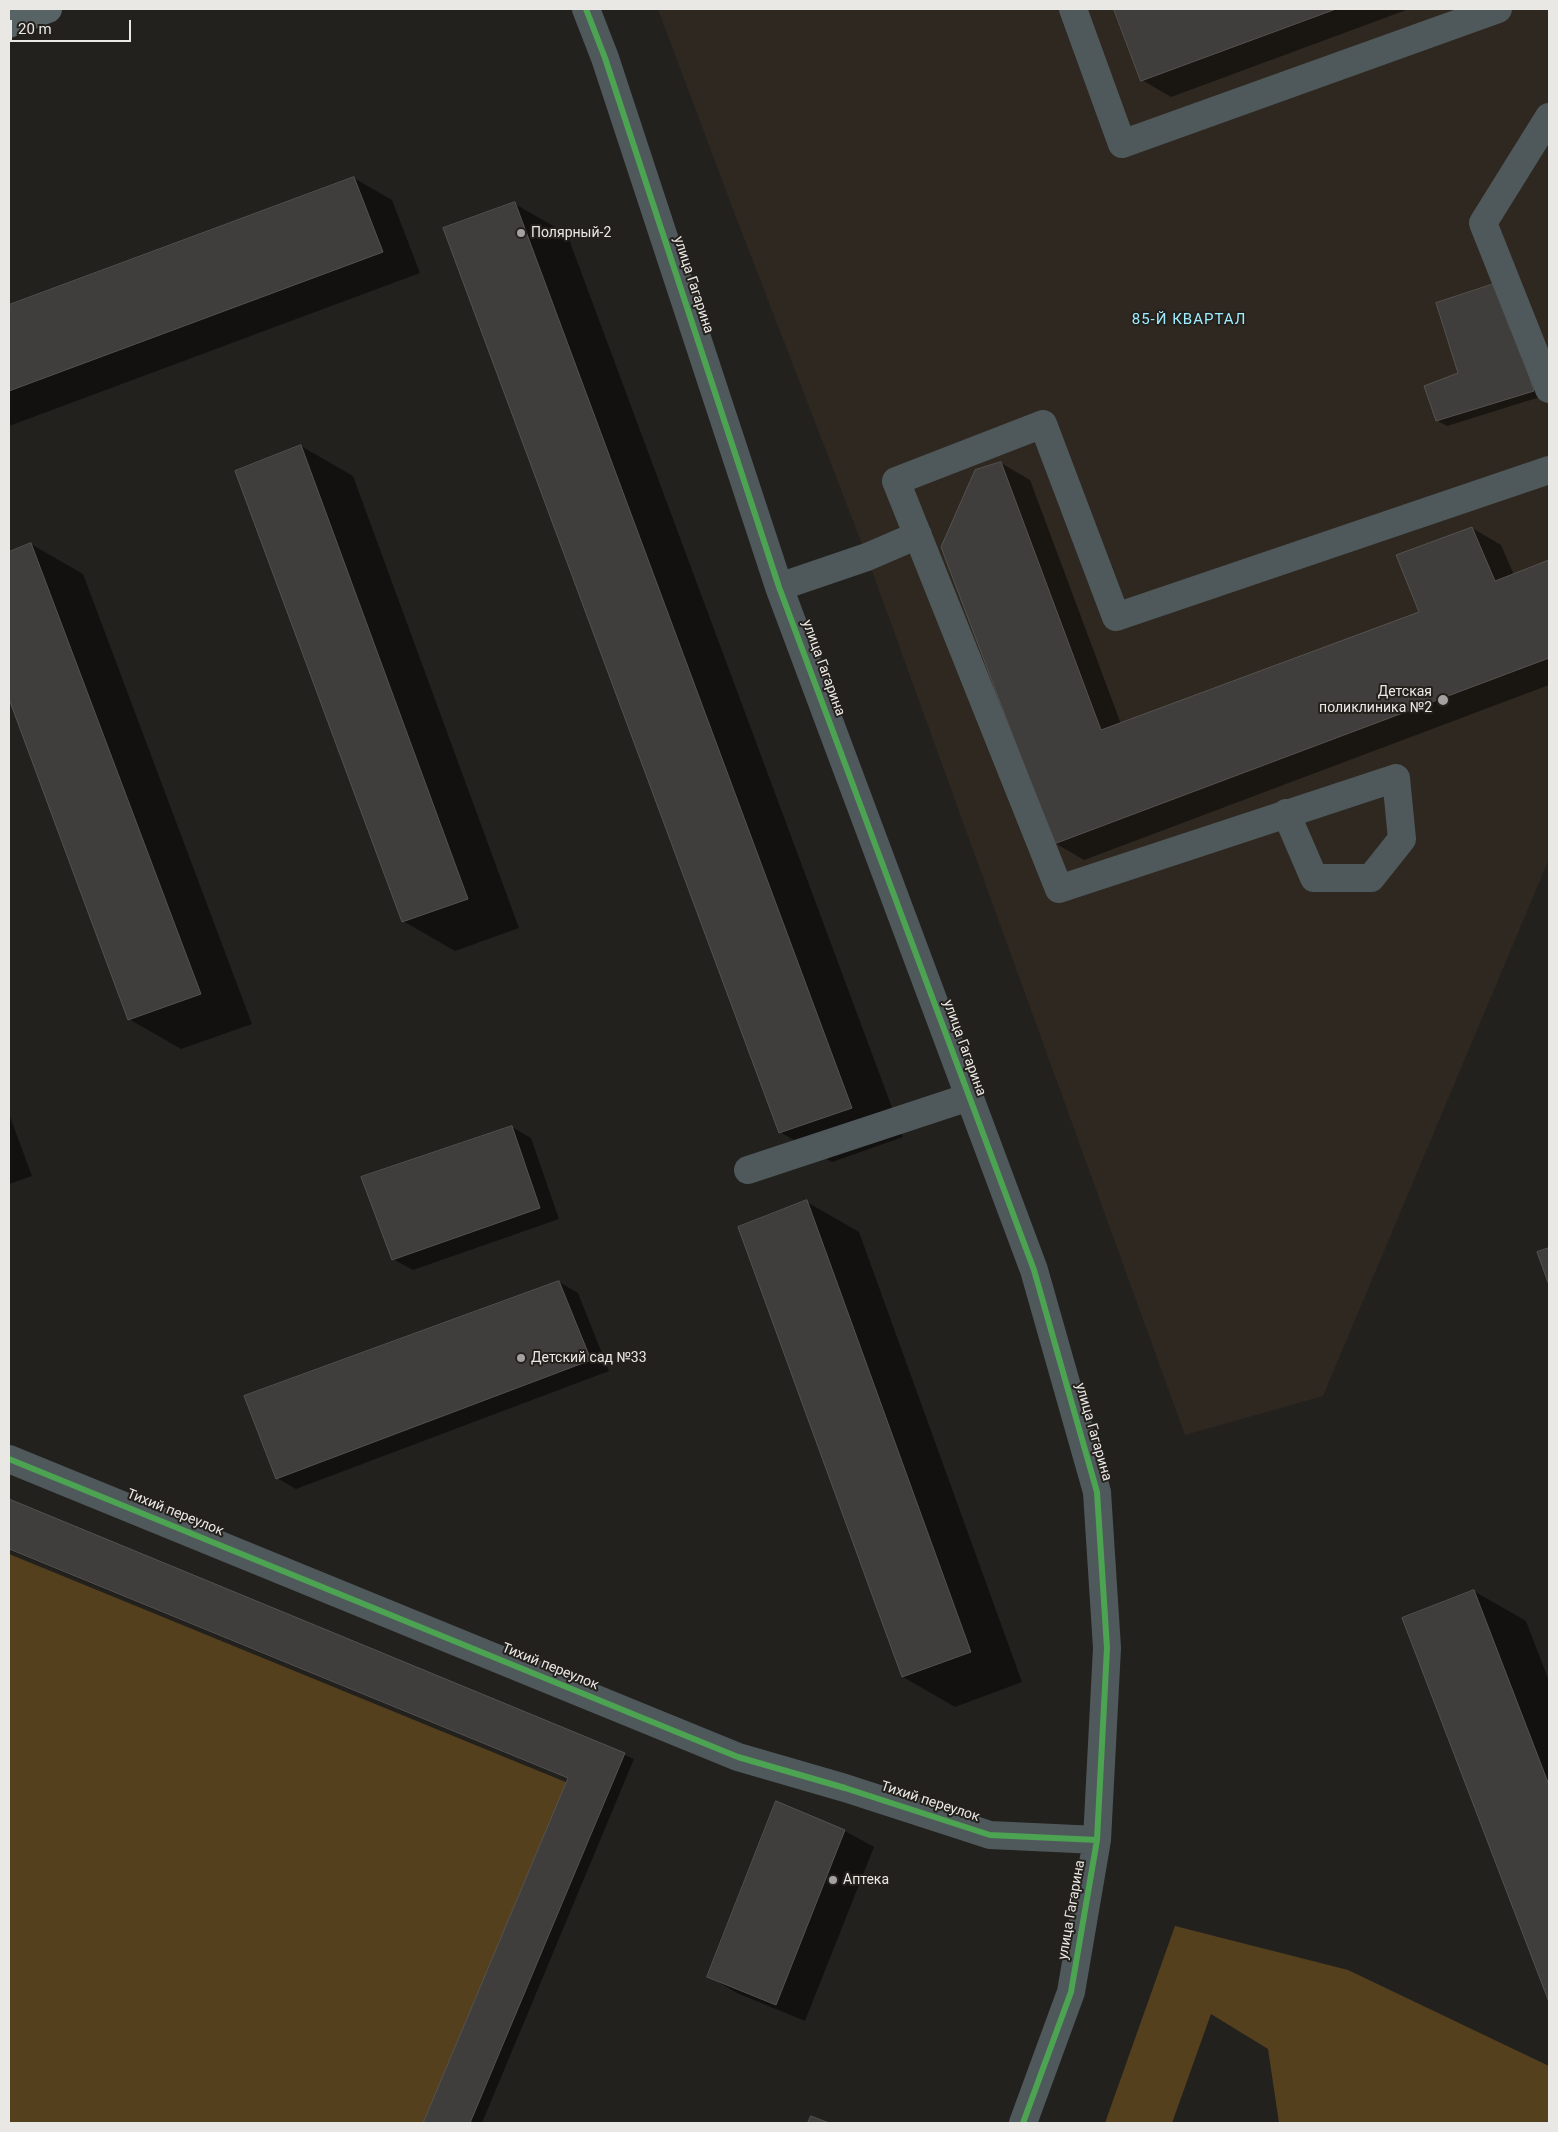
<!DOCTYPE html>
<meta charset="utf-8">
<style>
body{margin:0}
#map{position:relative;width:1558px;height:2132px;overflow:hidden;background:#23211e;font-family:Roboto,sans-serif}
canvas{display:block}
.frame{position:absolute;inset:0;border:10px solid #eae8e5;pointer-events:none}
.scale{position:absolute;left:10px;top:20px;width:121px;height:22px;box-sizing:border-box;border:2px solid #eae8e5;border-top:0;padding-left:6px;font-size:15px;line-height:18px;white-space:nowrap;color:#eae8e5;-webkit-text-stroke:4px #24211d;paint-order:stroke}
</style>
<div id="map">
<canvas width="1558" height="2132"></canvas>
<div class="frame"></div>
<div class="scale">20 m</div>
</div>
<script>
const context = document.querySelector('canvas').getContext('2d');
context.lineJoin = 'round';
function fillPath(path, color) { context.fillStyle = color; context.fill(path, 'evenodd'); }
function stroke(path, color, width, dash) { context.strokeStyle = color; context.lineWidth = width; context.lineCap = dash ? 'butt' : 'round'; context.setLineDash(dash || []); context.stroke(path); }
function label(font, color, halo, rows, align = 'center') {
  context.font = font + ' Roboto,sans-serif'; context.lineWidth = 4; context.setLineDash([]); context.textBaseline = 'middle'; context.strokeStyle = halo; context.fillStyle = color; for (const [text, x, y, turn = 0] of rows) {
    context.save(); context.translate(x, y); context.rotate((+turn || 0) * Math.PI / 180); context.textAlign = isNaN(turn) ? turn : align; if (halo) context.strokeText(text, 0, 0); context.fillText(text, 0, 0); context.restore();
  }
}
fillPath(new Path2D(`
 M658,9H1549V859L1323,1396L1185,1435L867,557L736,217Z`), '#2f2820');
fillPath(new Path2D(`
 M9,1554L568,1783L424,2123H9Z
 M1175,1926L1348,1970L1549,2066V2123H1279L1268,2049L1211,2014L1172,2123H1105Z`), '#55401e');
fillPath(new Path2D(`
 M1115,9H1409L1171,97L1142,80Z
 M354,178L392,200L420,273L9,426V306Z
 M515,204L567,234L903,1137L832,1162L780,1132Z
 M1499,283L1543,396L1447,426L1438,421Z
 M301,446L353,476L519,928L455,951L403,921Z
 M1001,463L1030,480L1121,724L1420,613L1472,528L1501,545L1514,575L1549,561V685L1084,860L1055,843Z
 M31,544L83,574L252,1024L181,1049L129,1019L9,695V553Z
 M9,1114L32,1176L9,1184Z
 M512,1127L531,1138L559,1219L413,1270L393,1259Z
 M807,1202L859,1232L1022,1682L955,1707L903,1677Z
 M559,1282L578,1293L609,1371L296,1489L277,1478Z
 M9,1500L634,1759L482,2123H424L569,1779L9,1550Z
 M1474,1591L1526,1621L1549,1681V1999L1403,1619Z
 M777,1803L845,1831L874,1847L805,2021L737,1993L708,1976Z`), '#0007');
const building = new Path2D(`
 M1114,9H1336L1141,81Z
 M354,177L383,252L9,391V305Z
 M515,202L852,1108L779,1133L443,228Z
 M1500,282L1534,391L1436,421L1424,386L1458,373L1436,303Z
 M301,445L468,899L402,922L235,471Z
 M1001,462L1101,730L1419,612L1396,555L1472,527L1495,581L1549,560V658L1054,844L941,547L975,470Z
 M31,543L201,994L128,1020L9,699V552Z
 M512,1126L540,1208L392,1260L361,1177Z
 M807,1200L971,1652L902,1677L738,1227Z
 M1549,1248V1285L1537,1252Z
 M559,1281L591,1360L276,1479L244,1396Z
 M9,1499L625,1753L470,2123H423L568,1778L9,1549Z
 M1474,1590L1549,1785V2002L1402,1618Z
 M776,1801L845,1830L776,2005L707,1977Z
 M811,2116L829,2123H808Z`);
fillPath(building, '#403e3c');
stroke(building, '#545250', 1);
stroke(new Path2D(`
 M586,9L605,58L779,587L1034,1270L1097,1492L1107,1648L1097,1840L1071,1992L1023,2123
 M1073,9L1122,144L1498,9
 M1549,117L1483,223L1549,389
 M779,587L867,557L918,535
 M1286,813L1314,878H1371L1402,839L1396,778L1059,889L896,481L1043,424L1116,617L1549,470
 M748,1170L969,1097
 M9,1459L738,1757L845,1788L990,1835L1097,1840`), '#4f595b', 28);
stroke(new Path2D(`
 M9,24L48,9`), '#576365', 28);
stroke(new Path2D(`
 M586,9L605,58L779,587L1034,1270L1097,1492L1107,1648L1097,1840L1071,1992L1023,2123
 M9,1459L738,1757L845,1788L990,1835L1097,1840`), '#4ca352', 6);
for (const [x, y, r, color] of [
 [521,233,5,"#a4a29f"],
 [1443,700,6,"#a4a29f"],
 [521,1358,5,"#a4a29f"],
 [833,1880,5,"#a4a29f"]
]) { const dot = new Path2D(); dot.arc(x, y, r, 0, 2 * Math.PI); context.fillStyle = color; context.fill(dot); stroke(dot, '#24211d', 2); }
label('14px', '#eae8e5', '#24211d', [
 ["Полярный-2",531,233],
 ["Детская",1432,692,"right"],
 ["поликлиника №2",1432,708,"right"],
 ["Детский сад №33",531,1358],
 ["Аптека",843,1880]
], 'left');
label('14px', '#eae8e5', '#24211d', [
 ["улица Гагарина",693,285,72],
 ["улица Гагарина",823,668,70],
 ["улица Гагарина",964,1048,70],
 ["улица Гагарина",1093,1432,74],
 ["Тихий переулок",175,1513,22],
 ["Тихий переулок",550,1667,22],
 ["Тихий переулок",930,1802,18],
 ["улица Гагарина",1072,1910,-80]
]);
context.letterSpacing = '1px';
label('15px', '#9eecfe', '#24211d', [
 ["85-Й КВАРТАЛ",1189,320]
]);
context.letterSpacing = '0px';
</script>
